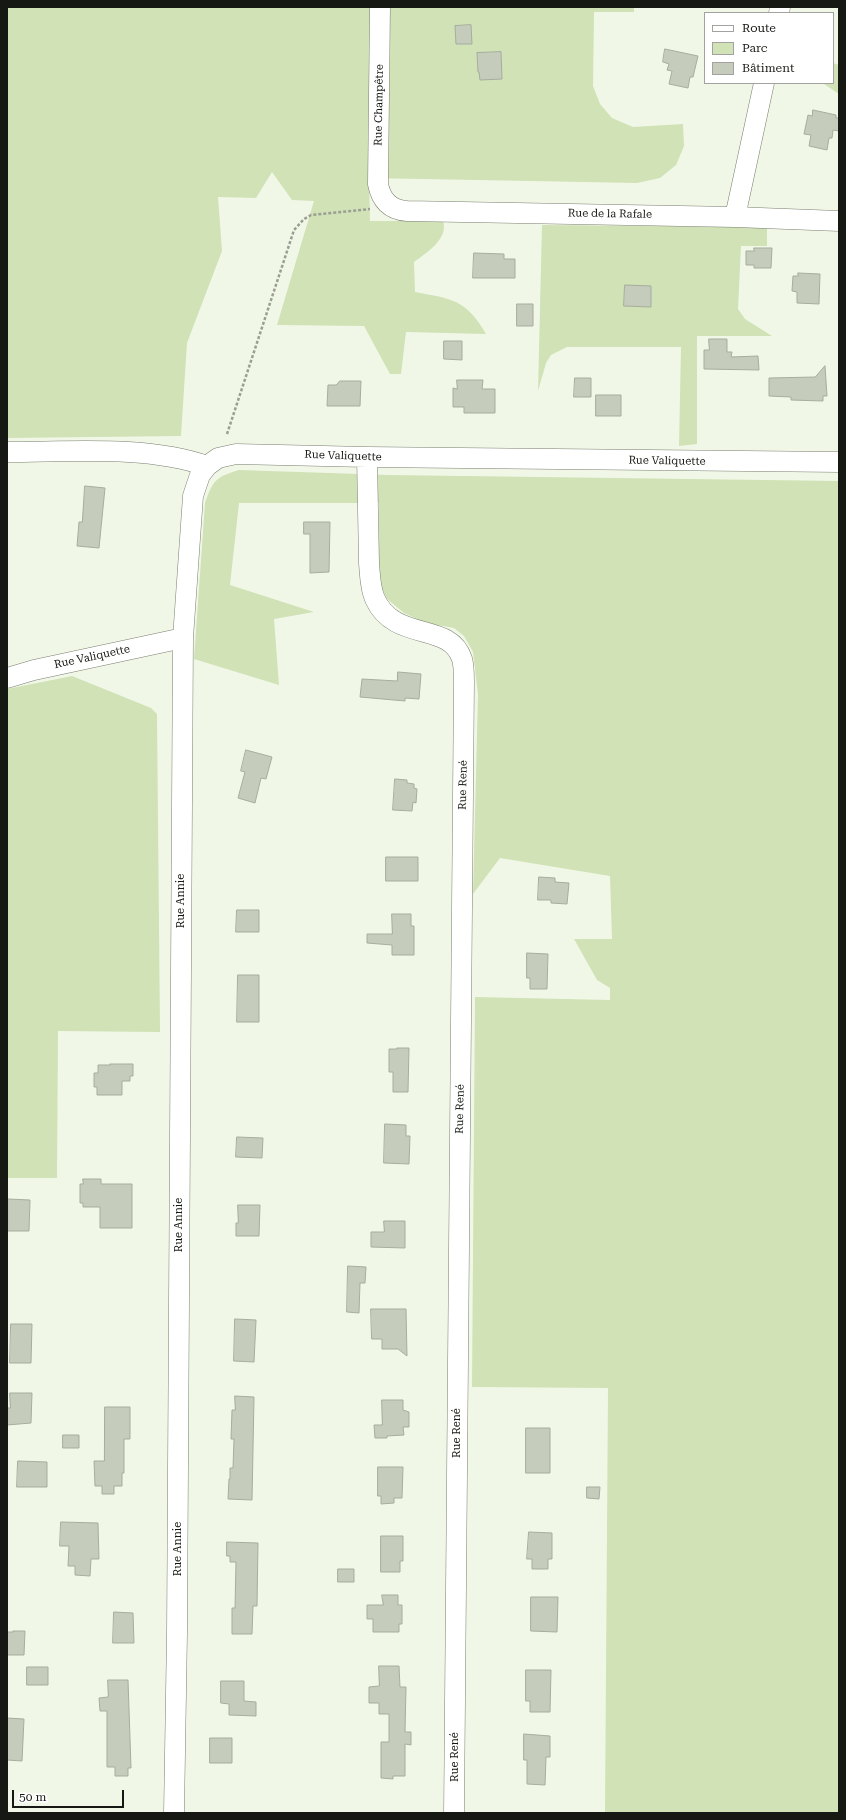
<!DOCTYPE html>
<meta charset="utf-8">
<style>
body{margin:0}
#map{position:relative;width:846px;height:1820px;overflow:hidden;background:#f1f7e7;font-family:"Roboto Serif",serif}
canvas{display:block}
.frame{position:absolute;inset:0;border:8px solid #161913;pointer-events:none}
.legend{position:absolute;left:704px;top:12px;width:130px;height:72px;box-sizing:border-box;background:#fff;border:1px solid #a2a3a1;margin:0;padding:5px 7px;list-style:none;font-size:12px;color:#161913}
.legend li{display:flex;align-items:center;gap:8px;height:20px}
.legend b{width:20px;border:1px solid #a2a3a1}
.scale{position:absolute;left:12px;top:1790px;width:112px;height:18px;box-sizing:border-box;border:2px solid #161913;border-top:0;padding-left:5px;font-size:12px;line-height:14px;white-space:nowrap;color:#161913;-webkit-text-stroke:3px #fff;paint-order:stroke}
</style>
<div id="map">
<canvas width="846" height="1820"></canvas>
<div class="frame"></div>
<ul class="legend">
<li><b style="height:5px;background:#fff"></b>Route</li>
<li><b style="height:11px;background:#d0e2b6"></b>Parc</li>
<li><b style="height:11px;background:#c5ccbc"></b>Bâtiment</li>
</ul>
<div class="scale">50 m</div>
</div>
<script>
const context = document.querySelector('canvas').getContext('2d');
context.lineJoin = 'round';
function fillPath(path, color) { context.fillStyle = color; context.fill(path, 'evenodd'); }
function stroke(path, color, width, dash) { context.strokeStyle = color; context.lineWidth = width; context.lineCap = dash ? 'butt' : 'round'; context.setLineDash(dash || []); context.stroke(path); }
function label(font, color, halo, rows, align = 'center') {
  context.font = font + ' "Roboto Serif",serif'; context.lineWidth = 3; context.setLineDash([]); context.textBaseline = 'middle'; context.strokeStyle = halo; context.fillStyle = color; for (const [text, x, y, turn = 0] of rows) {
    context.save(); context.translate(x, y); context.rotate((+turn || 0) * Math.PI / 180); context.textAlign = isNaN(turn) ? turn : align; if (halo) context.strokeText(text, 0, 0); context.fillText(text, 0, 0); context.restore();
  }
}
fillPath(new Path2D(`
 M7,7H634V12H594L593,86L600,104L612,118L633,127L683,124L684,146L676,165L660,178L637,183L369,178L370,221H443C449,239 426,253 414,262L415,292C452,299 466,299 486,334L406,332L401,374H390L364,326L277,325L314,201L292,200L272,172L256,198L218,197L222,251L187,343L181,436L7,438Z
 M833,63L839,65V94L824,84L833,83Z
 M542,225L767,227V246H741L738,309L745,319L772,336H697V444L679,446L681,347H567L551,355L546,363L538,391Z
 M239,470L389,475L839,481V1813H605L608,1388L472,1387L475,997L610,1000V988L597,980L574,939H612L610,876L500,858L473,894L478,694L473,652L464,636L454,628L426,623L404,613L386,598L378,578L379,503H239L230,585L314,612L274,619L279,685L194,659L205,503C213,480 216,477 239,470Z
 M72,676L151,708L157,714L160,1032L58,1031L57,1178H7V689Z`), '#d0e2b6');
const building = new Path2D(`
 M471,25L472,44H456L455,26Z
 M665,49L698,56L693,77H690L688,88L669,84L672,71L667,70L669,64L663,62Z
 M501,52L502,79L480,80L479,72H478L477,53Z
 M813,110L836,115V118H839V131L833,130L832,138H829L827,150L809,146L811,135L804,134L808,115L812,116Z
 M754,248H772L771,268H754V265H746V251H754Z
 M474,253L504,254V259H515V278H473Z
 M798,273L820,274L819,304L797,303V292L792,291L793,276H798Z
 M625,285L651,286V307L624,306Z
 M517,304H533V326H517Z
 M709,339H727V352H732L731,357L758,356L759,370L704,369V350H709Z
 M444,341H462V360L444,359Z
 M825,366L827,396H823V401L791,400V397L769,396V378L815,377Z
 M575,378H591V397H574Z
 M457,380H483L482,389H495V413H464V407H453V388L457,389Z
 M340,381H361L360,406H327L328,385H336Z
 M596,395H621V416H596Z
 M85,486L105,488L99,548L77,546L79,522H82Z
 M304,522H330L329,572L310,573V534H304Z
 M398,672L421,674L419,699L405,698V701L360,697L362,679L397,681Z
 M246,750L272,757L266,779L261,778L255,803L238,798L245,772L241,771Z
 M395,779L407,780V783L414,784V788L417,789L416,803L413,802L412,811L393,810Z
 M386,857H418V881H386Z
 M539,877L555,878V882L569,883L567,904L551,903V900H538Z
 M237,910H259V932H236Z
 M392,914H411V926H414V955H392V945L367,943V934H392Z
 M527,953L548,954L547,989H530V978H527Z
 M238,975H259V1022H237Z
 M397,1048H409L408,1092H393V1072H389V1049H397Z
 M110,1064H133V1076H130V1081H122V1095H97V1087H94V1073H98V1065H110Z
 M385,1124L406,1125V1136H410L409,1164L384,1163Z
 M237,1137L263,1138L262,1158L236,1157Z
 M83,1179H101V1184H132V1228H100V1207H83V1203H80V1184H83Z
 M8,1199L30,1200L29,1231H8Z
 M238,1205H260L259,1236H236V1223H238Z
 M384,1221H405V1248L371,1247V1232H384Z
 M348,1266L366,1267L365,1283H360L359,1313L347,1312Z
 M371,1309H406L407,1356L398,1349H382V1339H372Z
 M235,1319L256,1320L254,1362L234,1361Z
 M11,1324H32L31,1363H10Z
 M10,1393H32L31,1423L7,1425V1408H10Z
 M235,1396L254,1397L252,1500L228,1499L229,1479H230V1468H233L234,1439H231L232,1410H235Z
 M382,1400H403V1410L409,1412V1427H403L404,1435L387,1436V1438H375L374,1425H382Z
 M105,1407H130V1439H124V1473H122V1486H114V1494H102V1486H95L94,1461H104Z
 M526,1428H550V1473H526Z
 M63,1435H79V1448H63Z
 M18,1461L47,1462V1487H17Z
 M378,1467H403L402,1498H394V1503L381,1504V1496H378Z
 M587,1487H600L599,1499L587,1498Z
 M61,1522L98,1523L99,1559H91L90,1576L75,1575V1566H68L69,1546H60Z
 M529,1532L552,1533V1559H548V1569H532V1559H527Z
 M381,1536H403V1561H400V1572H381Z
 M227,1542L258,1543L257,1606H253L252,1634H232V1608H235L236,1562H230V1556H227Z
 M338,1569H354V1582H338Z
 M382,1595H398V1605H402V1624H399V1632H373V1619H367V1605H383Z
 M531,1597H558L557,1632L531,1631Z
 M114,1612L133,1613L134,1643H113Z
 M13,1631H25L24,1655H7V1632H13Z
 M379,1666H399L400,1687H406L405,1732H411V1745L405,1744V1776H393V1779L381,1778V1742H389V1714H379V1703H369V1687L379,1686Z
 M27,1667H48V1685H27Z
 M526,1670H551L550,1712H530V1701H526Z
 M108,1680H128L131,1768H128V1776H115V1767H107V1711H100L99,1698L108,1697Z
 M221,1681H244V1701L256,1702V1716L229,1715V1704L221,1703Z
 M7,1718L24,1719L22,1761L7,1760Z
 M524,1734L550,1736V1757H546L545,1785L527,1784V1760H524Z
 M210,1738H232V1763H210Z`);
fillPath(building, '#c5ccbc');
stroke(building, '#a6ad9e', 1);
const minor = new Path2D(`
 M380,7L378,184C381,200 390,210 407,211L735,217L839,221
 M779,13L780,7
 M735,217L764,83
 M7,452C70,452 147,445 207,466
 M367,457L369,563C370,575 370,588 375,599C395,643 450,621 462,659C464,666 464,674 464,681L454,1813
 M7,678L34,670L183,638L193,496L200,475L207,466L218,458L236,454L367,457L839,462
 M174,1813L177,1633L183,638`);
stroke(minor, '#797f70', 21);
stroke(new Path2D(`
 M227,434L294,230L304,219L311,215L370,209`), '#9b9f93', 2.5, [3, 2]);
stroke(minor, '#fff', 20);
label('11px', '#161913', '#fff', [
 ["Rue Champêtre",379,105,-89],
 ["Rue de la Rafale",610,214,1],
 ["Rue Valiquette",343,456,2],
 ["Rue Valiquette",667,461,1],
 ["Rue Valiquette",92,657,-12],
 ["Rue René",463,785,-89],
 ["Rue Annie",181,901,-90],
 ["Rue René",460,1109,-89],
 ["Rue Annie",179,1225,-90],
 ["Rue René",457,1433,-90],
 ["Rue Annie",178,1549,-90],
 ["Rue René",455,1757,-90]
]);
</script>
